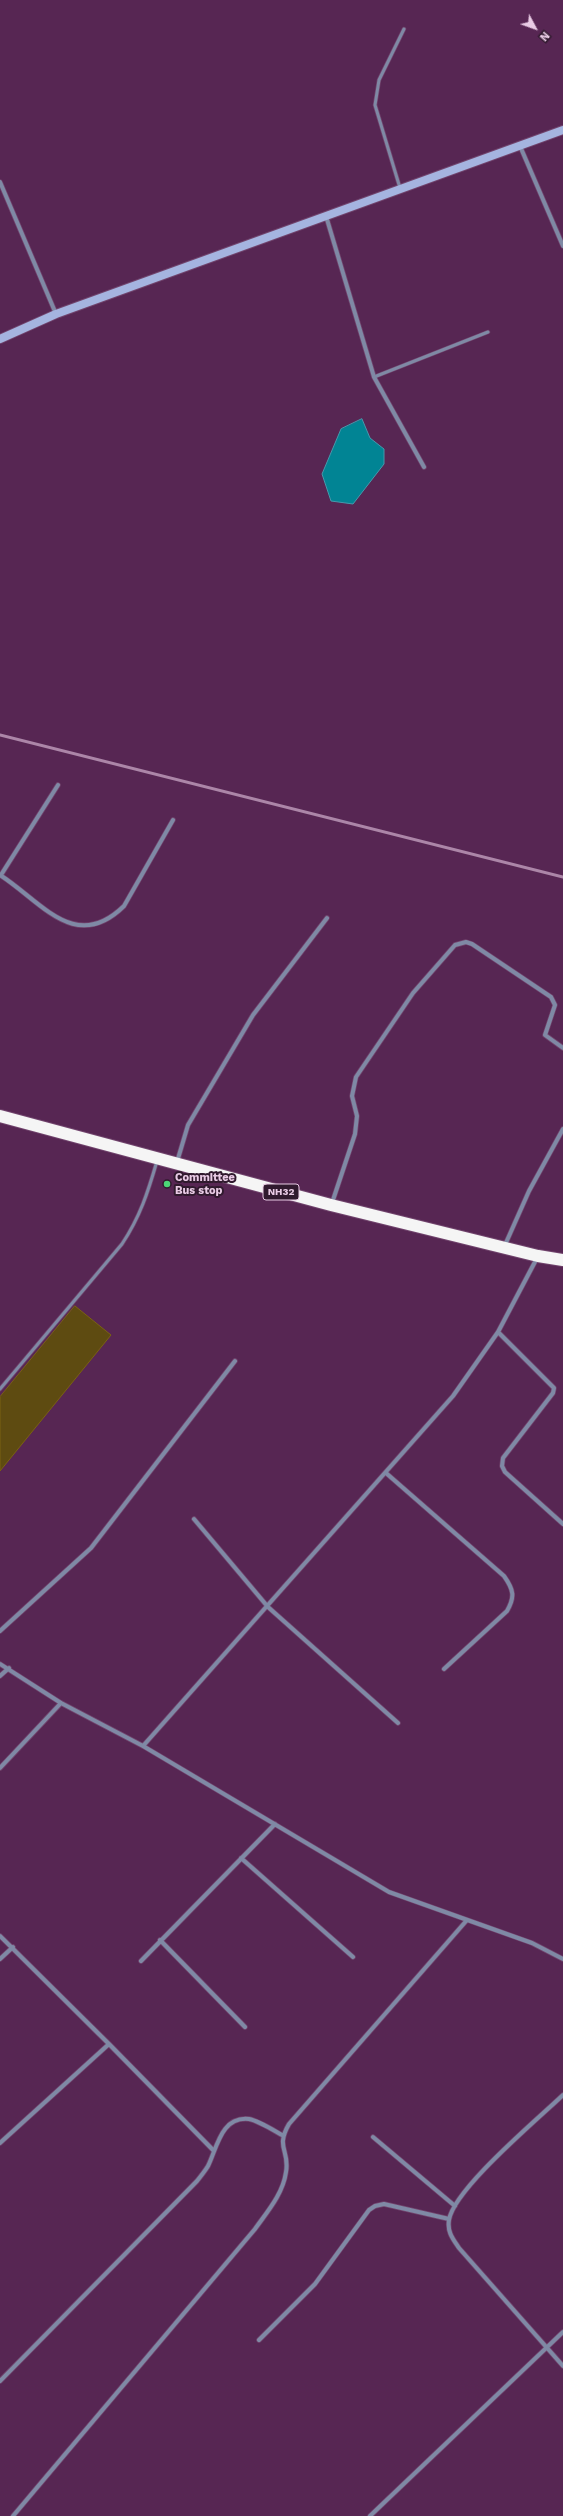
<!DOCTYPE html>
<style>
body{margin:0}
#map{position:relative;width:563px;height:2516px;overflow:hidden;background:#572653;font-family:"Work Sans",sans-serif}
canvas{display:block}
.north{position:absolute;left:515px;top:8px;width:40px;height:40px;-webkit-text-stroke:3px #301a2e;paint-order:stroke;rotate:131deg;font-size:11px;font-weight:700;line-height:16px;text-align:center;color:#e9cbe5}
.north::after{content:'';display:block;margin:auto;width:14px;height:18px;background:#e9cbe5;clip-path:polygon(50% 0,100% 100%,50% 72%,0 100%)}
</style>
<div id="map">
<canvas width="563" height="2516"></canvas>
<div class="north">N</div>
</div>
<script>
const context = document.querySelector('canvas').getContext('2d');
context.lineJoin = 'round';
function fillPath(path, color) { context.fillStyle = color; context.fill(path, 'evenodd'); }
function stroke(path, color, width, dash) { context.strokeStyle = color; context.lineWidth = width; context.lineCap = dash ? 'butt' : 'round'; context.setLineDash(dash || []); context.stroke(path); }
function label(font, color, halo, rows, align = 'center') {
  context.font = font + ' "Work Sans",sans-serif'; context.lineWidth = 4; context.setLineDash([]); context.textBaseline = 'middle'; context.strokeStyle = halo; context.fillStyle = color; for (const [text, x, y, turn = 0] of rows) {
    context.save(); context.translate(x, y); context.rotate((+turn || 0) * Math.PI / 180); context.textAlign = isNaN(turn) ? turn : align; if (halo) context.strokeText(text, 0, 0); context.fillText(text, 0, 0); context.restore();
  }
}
const water = new Path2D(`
 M362,419L370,438L384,449V464L353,504L331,501L322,474L341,429Z`);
fillPath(water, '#018494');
stroke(water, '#4799ac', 1);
const building = new Path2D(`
 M75,1306L111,1335L0,1471V1397Z`);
fillPath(building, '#5e4b11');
stroke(building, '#7a6213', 1);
const lane = new Path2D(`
 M400,188L375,105L379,80L404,29
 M374,377L488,332
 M0,1389L122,1244C140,1217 148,1192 157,1161`);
const street = new Path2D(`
 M520,146L563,246
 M0,182L56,314
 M326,216L374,377L424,467
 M0,875C41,901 75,954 124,906L173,820
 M1,875L58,785
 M177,1162L188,1125L253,1015L327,918
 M332,1203L355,1134L357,1116L352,1096L356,1077L413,993L455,945L466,942L472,944L551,997L555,1005L545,1035L563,1048
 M505,1245L529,1191L563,1129
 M498,1332L554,1388L553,1393L503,1458L502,1466L505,1472L563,1524
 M386,1473L504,1576C514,1590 515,1597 507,1611L444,1669
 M194,1519L268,1607L398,1723
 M0,1631L91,1548L235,1361
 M0,1664L61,1703L143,1746L389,1892L532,1943L563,1959
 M0,1676L9,1668
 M143,1746L453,1396L498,1332L537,1258
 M0,1768L61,1703
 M241,1858L353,1957
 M0,1936L109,2044L0,2143
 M160,1940L245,2027
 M0,1959L13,1947
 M141,1961L275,1824
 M109,2044L214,2151
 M563,2095C538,2119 454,2189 449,2220C447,2232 453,2239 459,2248L563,2366
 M373,2137L455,2206
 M259,2340L315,2284L369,2210L375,2206L384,2204L449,2219
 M0,2381L197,2181C201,2176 205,2171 208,2166C217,2148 221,2116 249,2119C259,2121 273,2130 282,2135
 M13,2516L255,2229C267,2212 283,2194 286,2172C290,2150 275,2148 289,2124L467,1920
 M370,2516L563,2332`);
const secondary = new Path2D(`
 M0,339L56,314L563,130`);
const highway = new Path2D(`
 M0,1116L331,1205L538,1256L563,1260`);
stroke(lane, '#71446d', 4.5);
stroke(street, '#71446d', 5.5);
stroke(secondary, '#71446d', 10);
stroke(highway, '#71446d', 14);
stroke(lane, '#7f89a5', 3);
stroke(street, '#7f89a5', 4);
stroke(secondary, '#a5b4e0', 8);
stroke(highway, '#f5f5f5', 12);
stroke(new Path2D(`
 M0,735L563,877`), '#ac86a8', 3);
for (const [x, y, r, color] of [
 [167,1184,4,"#4cd677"]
]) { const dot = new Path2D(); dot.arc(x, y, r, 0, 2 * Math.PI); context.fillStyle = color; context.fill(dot); stroke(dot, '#301a2e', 1.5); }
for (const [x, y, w] of [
 [281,1192,36]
]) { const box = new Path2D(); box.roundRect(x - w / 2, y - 8, w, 16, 3); context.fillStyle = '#301a2e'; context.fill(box); stroke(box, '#e9cbe5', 1); }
label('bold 10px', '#e9cbe5', null, [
 ["NH32",281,1192]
]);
label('bold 11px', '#e9cbe5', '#301a2e', [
 ["Committee",175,1178],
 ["Bus stop",175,1191]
], 'left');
</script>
